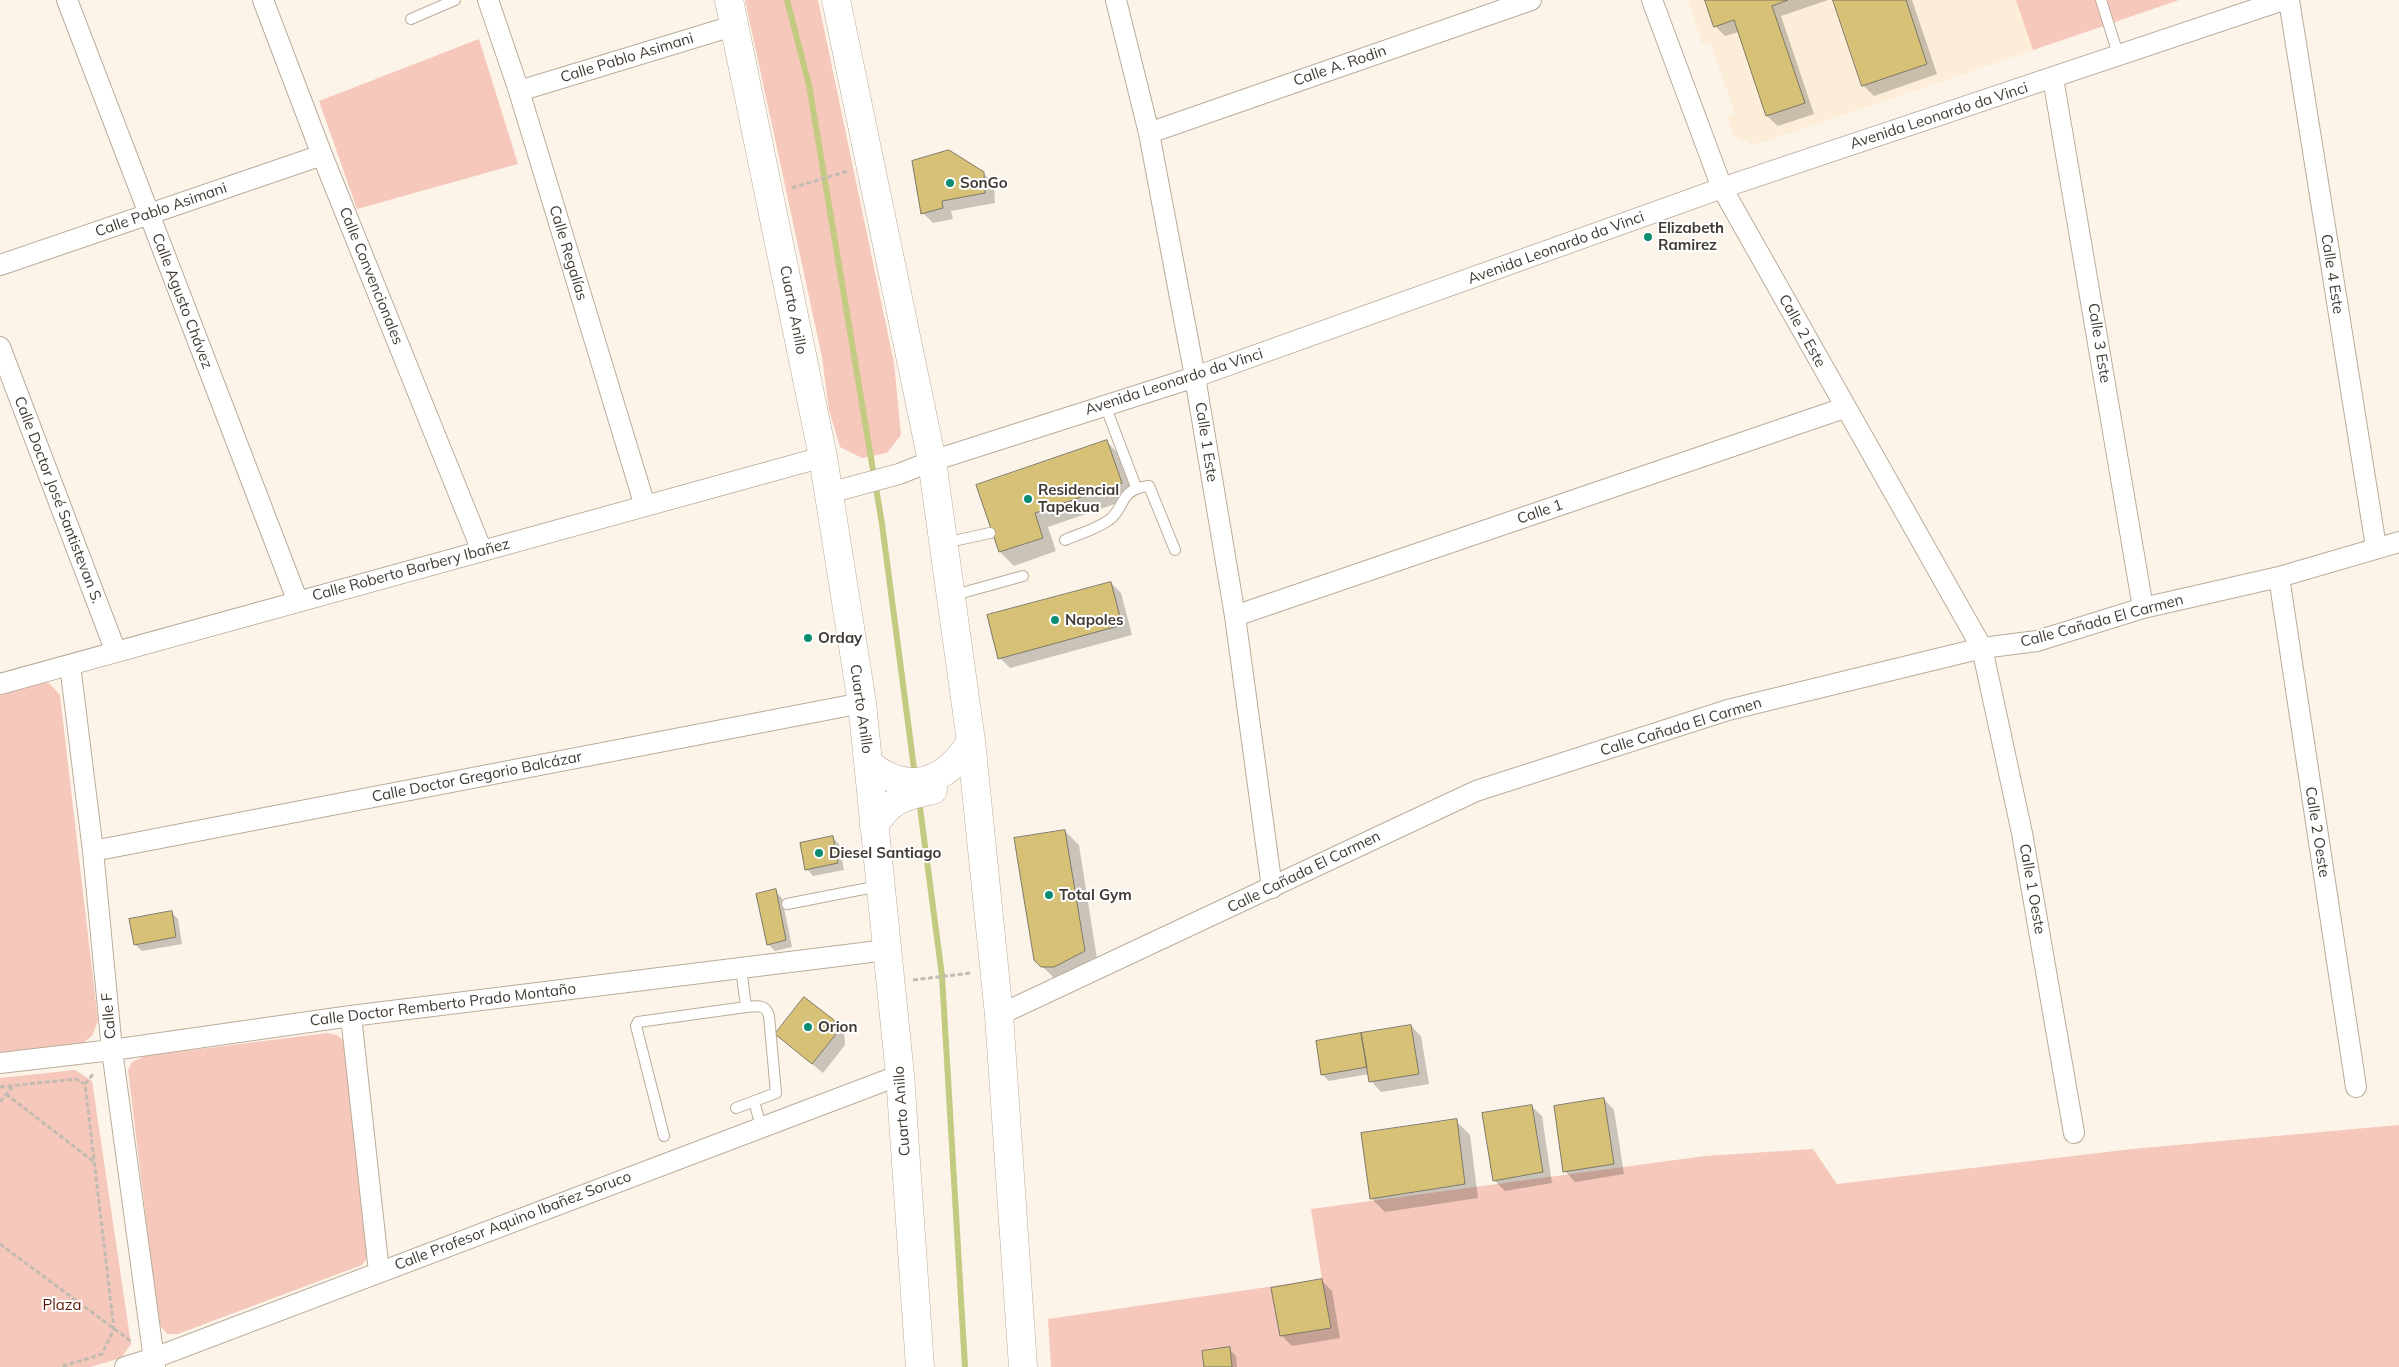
<!DOCTYPE html>
<meta charset="utf-8">
<style>
body{margin:0}
canvas{display:block;background:#fdf4e9}
</style>
<canvas width="2399" height="1367"></canvas>
<script>
const context = document.querySelector('canvas').getContext('2d');
context.lineJoin = 'round';
function fillPath(path, color) { context.fillStyle = color; context.fill(path, 'evenodd'); }
function stroke(path, color, width, dash) { context.strokeStyle = color; context.lineWidth = width; context.lineCap = dash ? 'butt' : 'round'; context.setLineDash(dash || []); context.stroke(path); }
function label(font, color, halo, rows, align = 'center') {
  context.font = font + ' Mulish,sans-serif'; context.lineWidth = 4; context.setLineDash([]); context.textBaseline = 'middle'; context.strokeStyle = halo; context.fillStyle = color; for (const [text, x, y, turn = 0] of rows) {
    context.save(); context.translate(x, y); context.rotate((+turn || 0) * Math.PI / 180); context.textAlign = isNaN(turn) ? turn : align; if (halo) context.strokeText(text, 0, 0); context.fillText(text, 0, 0); context.restore();
  }
}
fillPath(new Path2D(`
 M1688,0H2119L2108,25L1760,143L1751,144L1733,135L1727,117L1735,114L1710,42L1702,45Z`), '#fcedd8');
fillPath(new Path2D(`
 M745,0H818L894,363L901,435L887,453L862,458L840,447L829,410L822,357Z
 M2016,0H2179L2033,50Z
 M479,39L518,164L357,209L319,101Z
 M34,679L49,683L60,695L98,1021L92,1036L83,1043L0,1052V689Z
 M327,1033L337,1035L344,1041L370,1247L366,1260L362,1265L178,1334H167L159,1324L128,1070L132,1062L145,1056Z
 M75,1070L92,1081L131,1344L121,1358L90,1367H0V1078Z
 M2399,1125V1367H1051L1048,1319L1322,1279L1311,1209L1705,1156L1813,1149L1837,1184L2132,1149Z`), '#f5c8bb');
fillPath(new Path2D(`
 M1706,0H1828L1781,16L1814,114L1778,126L1767,116L1739,32L1725,36L1715,26Z
 M1835,0H1912L1937,74L1874,96L1863,85Z
 M983,173L994,184L995,203L951,211L953,219L933,223L923,213Z
 M1107,442L1121,456L1135,497L1048,527L1056,551L1014,566L1000,552L978,486Z
 M1111,583L1121,593L1132,635L1010,668L1000,658Z
 M1065,831L1079,845L1098,965L1056,980L1035,959Z
 M833,838L839,844L844,870L813,876L807,869Z
 M775,891L782,898L792,947L775,951L768,944Z
 M171,912L178,919L182,944L142,951L135,944Z
 M833,1021L844,1031L845,1045L823,1073L776,1034Z
 M1411,1026L1421,1036L1429,1084L1381,1092L1371,1081L1369,1074L1329,1081L1322,1074Z
 M1604,1099L1614,1110L1624,1174L1575,1182L1565,1171Z
 M1531,1106L1542,1116L1552,1183L1505,1191L1494,1180Z
 M1456,1121L1470,1135L1478,1198L1385,1212L1371,1198Z
 M1322,1281L1332,1291L1340,1338L1292,1346L1281,1335Z
 M1229,1349L1236,1356L1237,1367H1205Z`), '#0003');
stroke(new Path2D(`
 M787,0L809,85L882,524L915,776
 M919,800L942,976L965,1367`), '#c2cb81', 6);
const building = new Path2D(`
 M1705,0H1788L1772,6L1805,103L1766,116L1734,20L1714,27Z
 M1833,0H1906L1927,64L1862,86Z
 M949,150L984,172L985,193L942,201L943,208L921,214L912,161Z
 M1107,440L1122,483L1035,513L1043,538L999,552L976,485Z
 M1111,582L1122,625L998,659L987,615Z
 M1065,830L1085,951L1054,967H1041L1034,960L1014,838Z
 M833,836L838,863L805,870L800,843Z
 M776,889L786,940L767,945L756,894Z
 M172,911L176,937L134,945L129,919Z
 M804,997L834,1020L836,1034L812,1064L775,1034Z
 M1411,1025L1419,1074L1369,1082L1361,1033Z
 M1361,1033L1367,1067L1321,1075L1316,1041Z
 M1604,1098L1614,1164L1563,1172L1554,1106Z
 M1532,1105L1543,1172L1493,1181L1482,1113Z
 M1457,1119L1465,1184L1370,1199L1361,1133Z
 M1322,1279L1331,1328L1280,1336L1271,1288Z
 M1230,1347L1232,1367H1204L1202,1351Z`);
fillPath(building, '#d6c177');
stroke(building, '#7f7965', 1);
const lane = new Path2D(`
 M2101,0L2119,57
 M411,19L455,0
 M1105,405L1136,487
 M1065,540C1079,534 1097,529 1109,520C1126,508 1118,489 1149,486L1175,550
 M944,543L990,533
 M951,596L1023,576
 M787,904L879,886
 M754,1101L761,1127
 M736,1108L776,1093L769,1016C766,1004 757,1006 746,1007L741,968
 M664,1136L636,1026L638,1022L746,1007`);
const street = new Path2D(`
 M67,0L298,602
 M263,0L322,155L482,551
 M488,0L519,91L645,506
 M1116,0L1149,133L1195,377L1235,616L1272,888
 M1652,0L1722,188L1982,648L2022,833L2074,1133
 M2289,0L2376,547
 M2053,78L2143,608
 M519,91L736,25
 M1149,133L1531,0
 M0,265L322,155
 M0,347L116,652
 M829,493L899,474L932,461L1195,377L1722,188L2283,0
 M2279,577L2356,1087
 M1235,616L1844,408
 M70,665L93,851L112,1050L155,1367
 M0,684L823,457
 M93,851L862,703
 M999,1015L1476,791L1728,710L1982,648L2037,641L2143,608L2279,577L2399,542
 M351,1016L379,1272
 M0,1063L112,1050L351,1016L887,950
 M125,1367L154,1358L900,1075`);
const highway = new Path2D(`
 M729,0L823,457L862,703L900,1075L920,1367
 M836,0L932,461L971,741L999,1015L1023,1367
 M869,764C908,796 947,783 971,741
 M874,826C890,799 904,796 933,790`);
stroke(lane, '#baac99', 12);
stroke(street, '#baac99', 22);
stroke(highway, '#baac99', 29);
stroke(new Path2D(`
 M792,188L848,171
 M913,980L971,973
 M85,1084L94,1073
 M0,1087L76,1079L85,1084L114,1329L102,1354L60,1367
 M6,1094L94,1162
 M0,1102L13,1086
 M0,1244L132,1342`), '#c3bbb1', 3, [5, 2.5]);
stroke(lane, '#fff', 10);
stroke(street, '#fff', 20);
stroke(highway, '#fff', 28);
for (const [x, y, r, color] of [
 [950,183,5,"#098c72"],
 [1648,237,5,"#098c72"],
 [1028,499,5,"#098c72"],
 [1055,620,5,"#098c72"],
 [808,638,5,"#098c72"],
 [819,853,5,"#098c72"],
 [1049,895,5,"#098c72"],
 [808,1027,5,"#098c72"]
]) { const dot = new Path2D(); dot.arc(x, y, r, 0, 2 * Math.PI); context.fillStyle = color; context.fill(dot); stroke(dot, '#fff', 2); }
label('15px', '#413b33', '#fff', [
 ["Calle Pablo Asimani",627,58,-17],
 ["Calle A. Rodin",1340,66,-19],
 ["Avenida Leonardo da Vinci",1939,116,-18],
 ["Calle Pablo Asimani",161,210,-19],
 ["Avenida Leonardo da Vinci",1556,248,-20],
 ["Calle Regalías",568,253,73],
 ["Calle 4 Este",2332,274,81],
 ["Calle Convencionales",371,276,68],
 ["Calle Agusto Chávez",182,301,69],
 ["Cuarto Anillo",793,310,79],
 ["Calle 2 Este",1802,331,61],
 ["Calle 3 Este",2099,343,81],
 ["Avenida Leonardo da Vinci",1174,382,-18],
 ["Calle 1 Este",1206,442,81],
 ["Calle Doctor José Santistevan S.",58,500,69],
 ["Calle 1",1540,512,-19],
 ["Calle Roberto Barbery Ibañez",411,570,-15],
 ["Calle Cañada El Carmen",2102,621,-15],
 ["Cuarto Anillo",861,709,82],
 ["Calle Cañada El Carmen",1681,727,-17],
 ["Calle Doctor Gregorio Balcázar",477,777,-11],
 ["Calle 2 Oeste",2317,832,81],
 ["Calle Cañada El Carmen",1304,872,-26],
 ["Calle 1 Oeste",2032,889,80],
 ["Calle Doctor Remberto Prado Montaño",443,1005,-7],
 ["Calle F",109,1016,-95],
 ["Cuarto Anillo",902,1111,-94],
 ["Calle Profesor Aquino Ibañez Soruco",513,1221,-21]
]);
label('bold 15px', '#413b33', '#fff', [
 ["SonGo",960,183],
 ["Elizabeth",1658,228],
 ["Ramirez",1658,245],
 ["Residencial",1038,490],
 ["Tapekua",1038,507],
 ["Napoles",1065,620],
 ["Orday",818,638],
 ["Diesel Santiago",829,853],
 ["Total Gym",1059,895],
 ["Orion",818,1027]
], 'left');
label('15px', '#5a1705', '#fff', [
 ["Plaza",62,1305]
]);
</script>
